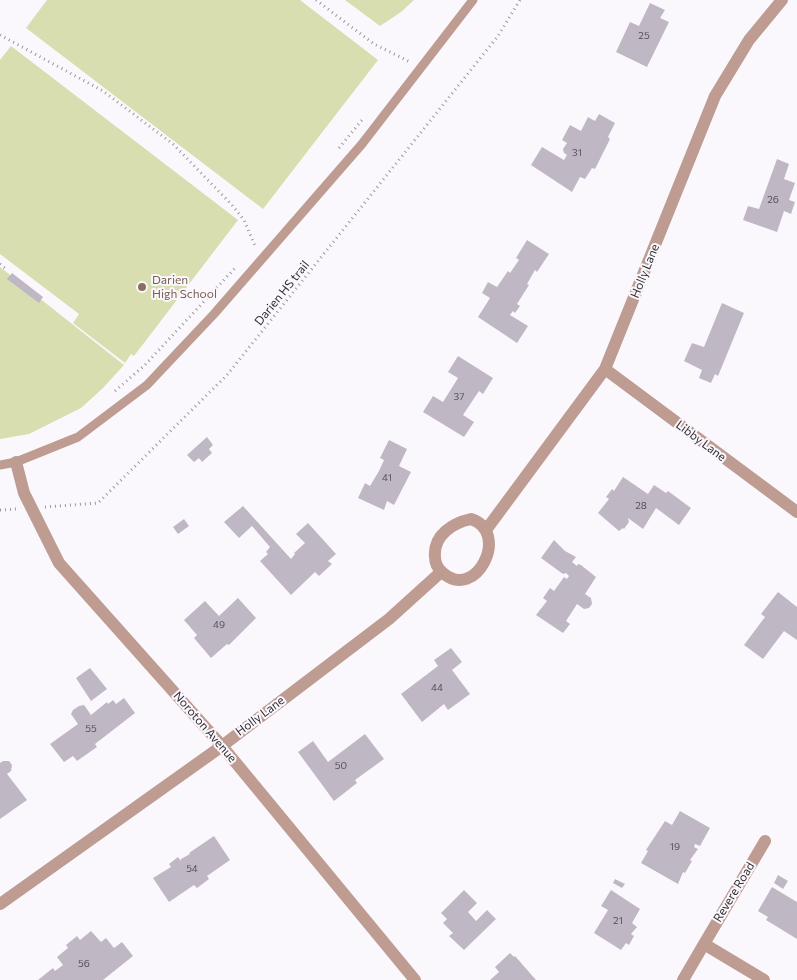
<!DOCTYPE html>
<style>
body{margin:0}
canvas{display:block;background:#fbf8fd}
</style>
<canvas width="797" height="980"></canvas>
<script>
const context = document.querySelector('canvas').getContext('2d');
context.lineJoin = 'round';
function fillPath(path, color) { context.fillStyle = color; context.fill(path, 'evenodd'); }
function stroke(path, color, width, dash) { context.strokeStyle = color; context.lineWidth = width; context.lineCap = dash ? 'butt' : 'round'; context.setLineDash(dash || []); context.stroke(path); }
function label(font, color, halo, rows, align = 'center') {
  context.font = font + ' Commissioner,sans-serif'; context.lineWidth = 4; context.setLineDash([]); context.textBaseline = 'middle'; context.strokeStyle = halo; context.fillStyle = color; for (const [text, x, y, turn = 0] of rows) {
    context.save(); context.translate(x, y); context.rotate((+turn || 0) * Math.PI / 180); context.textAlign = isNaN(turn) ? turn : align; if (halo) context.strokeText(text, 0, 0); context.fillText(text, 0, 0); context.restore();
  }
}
fillPath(new Path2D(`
 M47,0H300L378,60L263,209L26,28Z
 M345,0H414L401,12L380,26Z
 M11,46L238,220L134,356L131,354L125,363L73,323L79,314L0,254V60Z
 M0,267L124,365L103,388L81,408L29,434L0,439Z`), '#d9deb0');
fillPath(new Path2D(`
 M650,3L665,10L660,18L669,22L647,67L616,52L630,22L639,26Z
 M599,114L615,123L608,137L610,139L595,169L592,168L585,179L580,177L572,192L531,165L542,147L564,160L567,155L564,153L563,149L567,143L562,140L570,125L581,131L588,117L595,121Z
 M777,159L789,164L784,179L795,183L789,200L795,202L791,214L784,211L777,232L743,220L748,206L759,209Z
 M527,240L549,254L537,272L535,270L527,284L529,285L517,304L520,306L515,313L513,311L510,315L528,326L517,343L478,317L490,298L482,293L488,282L497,287L508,271L510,273L519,260L516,258Z
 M12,273L43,297L39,303L7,279Z
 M722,303L744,313L718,376L715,374L711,383L699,378L702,370L684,361L692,343L704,347Z
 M458,356L493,378L483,394L479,391L463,415L474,422L464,437L423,412L433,396L443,402L458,378L448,372Z
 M207,437L213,445L209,449L212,453L202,462L199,458L194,462L187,455Z
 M389,440L407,449L399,466L411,472L394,505L387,501L384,510L358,498L365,483L370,486L379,471L384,460L380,458Z
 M623,477L648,494L654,485L666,493L668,491L691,508L679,525L656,508L643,529L628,518L629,522L624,529L623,528L619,531L598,513L609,499L606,497L612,489L614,491Z
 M243,506L291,559L295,554L294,553L305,543L296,534L308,523L336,554L328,561L332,564L319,576L315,572L291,595L260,561L268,554L266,552L270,547L252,526L239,538L224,522Z
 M184,519L189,526L178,534L173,527Z
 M554,540L565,551L576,557L572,562L577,566L578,564L581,565L596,577L585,594L591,598L592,604L589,608L584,609L577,604L566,621L570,624L563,633L536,615L547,601L543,598L550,588L554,591L564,577L567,579L569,576L566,573L563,574L541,558Z
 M778,592L797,607V640L784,631L763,659L744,645L765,617L761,614Z
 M238,598L256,618L229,645L227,644L211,658L194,638L197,635L184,620L205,601L219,616Z
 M451,648L462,662L452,670L470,694L448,710L444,704L422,722L401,694L438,666L434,660Z
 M90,668L107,689L91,701L76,678Z
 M124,698L135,713L95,744L97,747L77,761L73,756L64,762L50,744L78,724L71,714L73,710L79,706L84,705L91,715L107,702L108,704L113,700L116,704Z
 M365,734L384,759L355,780L357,783L334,801L298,752L313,741L328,762Z
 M3,761H9L12,765L11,771L7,774L27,800L0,819V763Z
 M680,811L710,828L700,846L695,844L694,847L698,849L690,860L692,861L685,873L683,872L678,884L641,863L648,851L646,850L665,821L672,825Z
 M214,836L230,860L207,876L209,879L197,888L194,885L169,902L153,878L171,867L169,864L178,857L181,861V859L190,854L189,853Z
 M778,875L788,881L783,889L774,883Z
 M615,879L625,884L622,888L613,883Z
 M772,887L797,902V939L766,920L768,917L758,911Z
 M464,890L477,903L468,912L476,921L487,910L496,919L464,950L449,936L453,933L443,923L447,919L441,913Z
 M611,890L640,909L632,923L637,927L631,934L634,936L629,945L626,943L621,950L594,933L608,910L601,906Z
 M91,931L101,942L106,938L114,948L122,942L133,956L103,980H38L53,968L55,971L63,965L57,957L68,948L66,945L77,936L80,940Z
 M510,953L514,957L515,956L536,980H490L499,972L495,967Z`), '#c0b7c5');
stroke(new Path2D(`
 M316,0L374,44L410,62
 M0,35L103,91L173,144L232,205L244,220L255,246
 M339,148L362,120
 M0,264L7,270
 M115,391L145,365L235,268
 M45,507L98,503L227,375L498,36L520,0
 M0,510L17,509`), '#9b989d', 3, [1, 4]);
stroke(new Path2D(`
 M0,465L16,462L78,437L147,385L214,314L362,144L473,0`), '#be9c91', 9);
stroke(new Path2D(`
 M605,369L797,512
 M16,462L24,493L59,563L222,746L415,980
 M471,519C511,532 476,602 443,573C438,569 435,563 435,557C433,535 453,523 471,519Z
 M486,530L605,369L715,96L749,40L782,0
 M0,904L222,746L389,619L441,572
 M704,944L765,841
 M683,980L704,944L764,980`), '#be9c91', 12);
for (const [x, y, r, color] of [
 [142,287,5,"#8d6e63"]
]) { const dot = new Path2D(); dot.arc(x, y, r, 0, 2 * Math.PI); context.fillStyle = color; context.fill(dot); stroke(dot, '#fbf8fd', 2); }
label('10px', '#565158', null, [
 ["25",644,36],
 ["31",577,153],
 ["26",773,200],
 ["37",459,397],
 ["41",387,478],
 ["28",641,506],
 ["49",219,625],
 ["44",437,688],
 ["55",91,729],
 ["50",341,766],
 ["19",675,847],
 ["54",192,869],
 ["21",618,921],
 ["56",84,964]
]);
label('12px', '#322f34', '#fbf8fd', [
 ["Holly Lane",645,271,-68],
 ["Darien HS trail",282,293,-51],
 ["Libby Lane",701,441,37],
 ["Holly Lane",260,716,-37],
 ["Noroton Avenue",205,727,49],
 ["Revere Road",734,892,-59]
]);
label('12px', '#785e54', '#fbf8fd', [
 ["Darien",152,280],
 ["High School",152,294]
], 'left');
</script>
